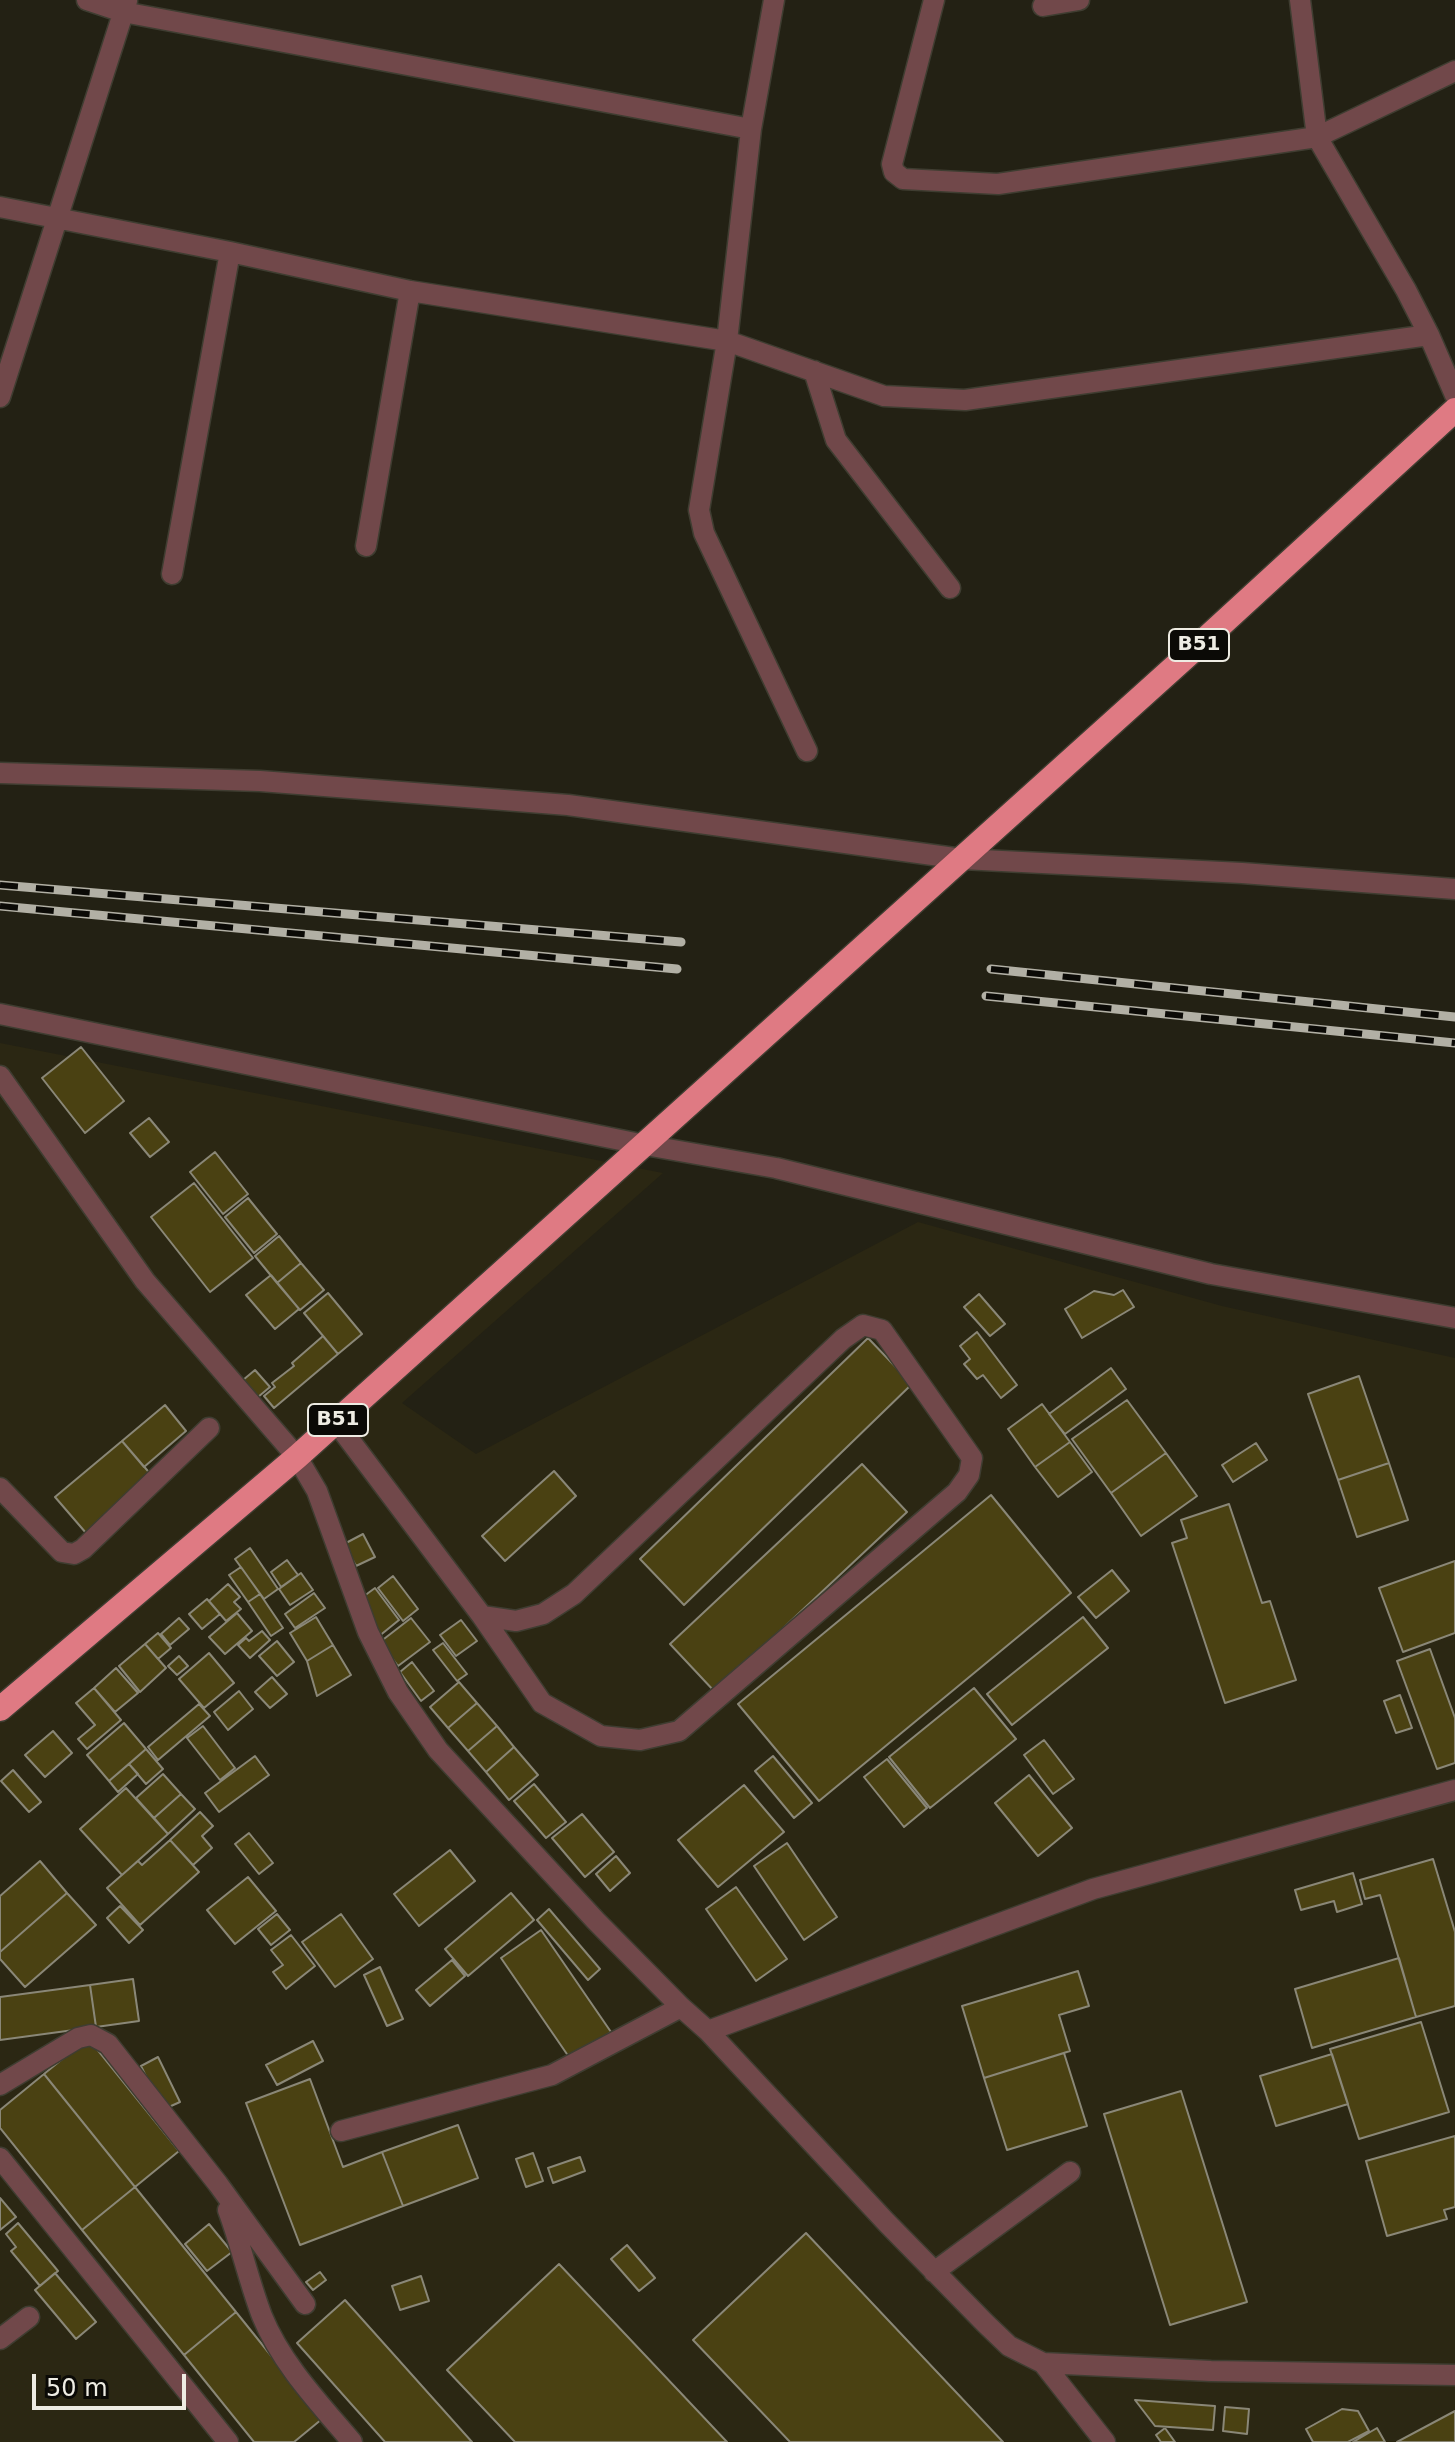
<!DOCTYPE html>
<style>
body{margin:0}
#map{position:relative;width:1455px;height:2442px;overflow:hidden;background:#232114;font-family:"DejaVu Sans",sans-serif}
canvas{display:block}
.scale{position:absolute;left:32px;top:2374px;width:154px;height:36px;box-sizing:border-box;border:4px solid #eeece3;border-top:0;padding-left:10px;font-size:24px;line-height:28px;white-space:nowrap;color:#eeece3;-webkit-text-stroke:6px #0b0a06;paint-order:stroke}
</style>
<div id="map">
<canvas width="1455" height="2442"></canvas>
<div class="scale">50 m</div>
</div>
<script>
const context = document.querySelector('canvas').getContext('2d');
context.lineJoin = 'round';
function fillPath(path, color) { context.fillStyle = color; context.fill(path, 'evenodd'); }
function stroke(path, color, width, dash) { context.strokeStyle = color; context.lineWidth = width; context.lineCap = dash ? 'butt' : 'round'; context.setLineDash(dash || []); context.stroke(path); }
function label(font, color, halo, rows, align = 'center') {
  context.font = font + ' "DejaVu Sans",sans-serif'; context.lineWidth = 8; context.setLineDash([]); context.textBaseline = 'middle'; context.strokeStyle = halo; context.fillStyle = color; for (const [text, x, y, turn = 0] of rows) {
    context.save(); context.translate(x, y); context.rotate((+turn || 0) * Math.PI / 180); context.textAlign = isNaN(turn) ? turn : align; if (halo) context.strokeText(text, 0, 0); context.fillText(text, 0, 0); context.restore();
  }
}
fillPath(new Path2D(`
 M0,1043L663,1173L402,1403L476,1454L918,1222L1222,1306L1455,1358V2442H0Z`), '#2b2713');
const building = new Path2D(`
 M81,1047L124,1101L85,1133L42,1078Z
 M149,1118L169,1142L150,1157L130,1133Z
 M215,1152L248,1194L223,1214L190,1172Z
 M194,1183L253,1258L210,1292L151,1217Z
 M248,1198L277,1234L254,1253L225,1217Z
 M279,1236L301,1263L277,1283L255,1256Z
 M301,1263L324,1290L300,1310L277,1283Z
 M271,1275L299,1309L275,1329L246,1295Z
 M1123,1290L1134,1307L1082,1338L1065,1309L1094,1291L1114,1295Z
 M328,1293L362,1334L338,1354L304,1313Z
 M979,1294L1005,1324L990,1336L964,1307Z
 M977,1332L1017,1385L1001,1398L983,1375L977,1379L964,1364L970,1359L960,1346Z
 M323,1336L338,1354L274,1408L264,1396L275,1387L272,1383L294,1366L292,1363Z
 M868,1338L912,1384L684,1605L640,1559Z
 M1111,1368L1126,1389L1065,1434L1049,1414Z
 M255,1370L270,1387L258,1397L243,1380Z
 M1359,1376L1389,1463L1338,1480L1308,1394Z
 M1127,1400L1166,1453L1111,1493L1072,1439Z
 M1042,1404L1070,1442L1035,1467L1008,1429Z
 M165,1405L186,1431L144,1467L122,1441Z
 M122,1441L153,1477L86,1533L55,1497Z
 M1070,1442L1092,1472L1058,1497L1035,1467Z
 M1256,1443L1267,1460L1233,1482L1222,1465Z
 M1166,1453L1197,1496L1141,1536L1111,1493Z
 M1389,1463L1408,1520L1357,1537L1338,1480Z
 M862,1464L907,1512L715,1692L670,1644Z
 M554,1471L576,1496L505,1561L482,1536Z
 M991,1495L1071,1593L819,1801L738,1704Z
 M1229,1504L1262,1603L1270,1601L1296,1680L1225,1703L1172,1543L1187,1538L1181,1520Z
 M363,1534L375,1557L356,1566L344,1544Z
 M250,1548L278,1589L264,1599L235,1559Z
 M287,1560L298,1575L281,1587L271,1572Z
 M1455,1561V1633L1403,1652L1379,1588Z
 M241,1567L260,1594L248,1602L229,1575Z
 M1112,1570L1129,1591L1096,1618L1078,1597Z
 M301,1573L313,1590L290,1605L279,1589Z
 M393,1576L418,1609L403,1621L378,1588Z
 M228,1584L240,1597L234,1602L241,1609L226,1621L209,1601Z
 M375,1588L399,1620L378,1637L360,1599Z
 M314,1593L325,1608L295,1628L285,1614Z
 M260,1594L283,1628L271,1636L248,1602Z
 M207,1599L220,1614L202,1629L189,1614Z
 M237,1613L252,1631L225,1654L209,1637Z
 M316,1617L333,1645L307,1661L290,1633Z
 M1083,1617L1108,1648L1012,1725L987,1694Z
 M179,1618L189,1629L170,1645L161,1634Z
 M411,1618L430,1642L398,1666L380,1642Z
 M461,1620L477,1641L456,1656L440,1635Z
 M262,1631L270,1640L250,1658L238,1645L246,1638L249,1641Z
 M158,1633L171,1648L158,1659L145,1644Z
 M277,1641L294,1662L277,1676L259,1656Z
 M443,1643L467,1674L457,1681L433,1650Z
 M145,1644L166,1668L140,1692L119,1666Z
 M333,1645L351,1675L317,1696L307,1661Z
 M1430,1649L1455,1718V1763L1437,1769L1397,1661Z
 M209,1653L234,1683L204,1708L179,1679Z
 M179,1656L188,1666L177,1675L168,1666Z
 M412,1662L434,1691L421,1701L400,1672Z
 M116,1668L138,1693L115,1712L94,1688Z
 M272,1677L287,1694L270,1708L255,1692Z
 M459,1682L477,1703L448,1728L430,1707Z
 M94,1688L121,1720L87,1749L78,1739L95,1725L76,1703Z
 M974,1688L1016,1739L930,1808L889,1757Z
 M239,1691L253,1709L228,1730L214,1712Z
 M1400,1695L1412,1728L1396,1733L1384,1701Z
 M477,1703L497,1726L468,1751L448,1728Z
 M199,1704L210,1716L158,1760L148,1747Z
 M124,1723L146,1749L109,1781L87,1755Z
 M203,1726L235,1768L220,1780L187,1738Z
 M497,1726L514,1747L486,1772L468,1751Z
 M53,1731L72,1753L45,1777L25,1755Z
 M1044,1740L1074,1779L1053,1794L1024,1755Z
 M514,1747L538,1775L509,1800L486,1772Z
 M146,1749L163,1769L146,1784L129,1764Z
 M255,1756L269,1775L219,1812L205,1793Z
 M773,1756L812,1803L794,1818L755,1771Z
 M887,1759L927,1808L904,1827L864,1777Z
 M129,1764L138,1774L118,1792L109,1781Z
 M13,1770L41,1802L29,1812L1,1781Z
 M163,1774L181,1794L154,1818L136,1798Z
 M1029,1775L1072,1828L1038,1856L995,1803Z
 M534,1784L566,1822L546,1838L514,1801Z
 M744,1785L784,1832L718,1887L678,1840Z
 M126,1788L168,1834L122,1875L80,1829Z
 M181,1794L195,1809L168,1834L154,1818Z
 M200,1812L213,1826L202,1836L212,1848L193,1865L170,1840Z
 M582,1814L614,1852L585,1877L552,1838Z
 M249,1833L273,1863L259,1874L235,1844Z
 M170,1840L199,1872L140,1925L107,1888L138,1861L142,1865Z
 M787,1843L837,1917L804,1940L754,1866Z
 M450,1850L475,1881L419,1926L394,1894Z
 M616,1856L630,1873L610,1891L596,1874Z
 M1433,1859L1455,1932V2006L1416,2017L1380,1895L1365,1899L1360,1880Z
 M40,1861L67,1893L0,1952V1896Z
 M1353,1873L1362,1904L1337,1912L1334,1901L1301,1910L1295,1890Z
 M248,1877L276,1911L235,1944L207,1910Z
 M736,1887L787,1959L756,1981L706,1909Z
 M67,1893L96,1925L25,1987L0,1959V1952Z
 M511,1893L534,1920L468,1976L445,1949Z
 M120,1906L143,1930L129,1943L107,1918Z
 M549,1909L600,1969L588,1980L537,1920Z
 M277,1914L290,1930L271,1945L258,1929Z
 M341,1914L373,1959L335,1987L302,1942Z
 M541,1930L611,2032L571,2060L501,1958Z
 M291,1935L315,1966L286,1989L273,1972L283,1965L271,1950Z
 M1399,1958L1416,2017L1312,2048L1295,1989Z
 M452,1960L465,1976L430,2006L416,1990Z
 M380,1967L403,2019L387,2026L364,1975Z
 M1078,1971L1089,2006L1059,2015L1070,2051L984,2078L962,2006Z
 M133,1979L139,2021L96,2027L90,1985Z
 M90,1985L96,2027L0,2040V1997Z
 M1421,2022L1449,2112L1359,2139L1330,2049Z
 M88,2038L179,2151L135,2187L44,2074Z
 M313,2041L323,2061L277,2085L266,2065Z
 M1064,2053L1087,2126L1007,2150L984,2078Z
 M1332,2054L1348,2104L1276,2126L1260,2076Z
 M158,2057L180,2102L162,2110L141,2066Z
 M44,2074L135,2187L82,2230L0,2128V2110Z
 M310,2079L343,2167L382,2152L403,2206L300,2245L246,2103Z
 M1181,2091L1247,2302L1170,2325L1104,2114Z
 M458,2125L478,2178L403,2206L382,2152Z
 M1455,2136V2207L1444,2210L1447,2219L1387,2236L1366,2161Z
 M533,2153L543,2181L526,2187L516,2159Z
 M580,2157L585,2171L553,2183L548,2168Z
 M135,2187L236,2312L184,2355L82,2230Z
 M0,2198L16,2217L0,2230Z
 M18,2223L58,2271L40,2286L11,2251L16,2247L6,2234Z
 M209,2224L232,2252L207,2271L185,2244Z
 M806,2233L1003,2442H790L693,2340Z
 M627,2245L655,2278L639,2291L611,2259Z
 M559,2264L727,2442H515L447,2370Z
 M320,2272L326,2280L313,2290L306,2282Z
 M55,2273L96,2322L76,2339L35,2290Z
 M421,2276L429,2301L400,2310L392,2286Z
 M345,2300L472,2442H385L297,2343Z
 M236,2312L322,2419L294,2442H254L184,2355Z
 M1135,2400L1215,2406L1213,2430L1155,2426Z
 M1225,2407L1249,2409L1247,2434L1223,2431Z
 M1342,2409L1358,2411L1369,2431L1348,2442H1313L1306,2429Z
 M1455,2411V2442H1397Z
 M1165,2428L1175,2442H1161L1156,2435Z
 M1377,2428L1385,2442H1353Z`);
fillPath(building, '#4a4112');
stroke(building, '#8a8777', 2);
const minor = new Path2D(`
 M87,0L123,12L751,129
 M774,0L751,129L727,341L699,510L704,533L807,751
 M934,0L892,164L894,172L903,179L998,184L1317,137L1455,71
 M1300,0L1317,137L1406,290L1429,335L1455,395
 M1043,6L1079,0
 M0,207L230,252L410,291L727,341L884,396L965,400L1429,335
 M814,371L836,440L950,588
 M0,397L127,1
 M366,546L410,291
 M172,574L230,252
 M0,773L260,781L568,805L962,859L1242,873L1455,889
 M0,1014L645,1145L776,1168L1211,1274L1455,1318
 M0,1076L145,1281L297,1457L317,1491L368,1632L398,1692L438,1750L596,1921L681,2007L708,2031L886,2222L985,2323L1009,2346L1043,2363L1211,2371L1455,2375
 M336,1422L482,1616L542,1703L601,1736L640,1740L679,1731L957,1492L969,1475L972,1458L882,1330L863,1325L843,1339L574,1594L543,1614L516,1621L482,1616
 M0,1488L62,1552L74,1554L83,1549L209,1428
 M708,2031L1093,1889L1455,1790
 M0,2085L78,2038L91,2035L108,2044L218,2184L305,2304
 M341,2131L552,2075L681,2007
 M0,2158L228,2442
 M228,2210C241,2245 249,2282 262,2316C281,2363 319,2403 352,2442
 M934,2272L1070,2172
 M0,2339L29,2317
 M1043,2363L1105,2442`);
const highway = new Path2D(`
 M0,1709L297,1457L1200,644L1455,410`);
stroke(minor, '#3f3d31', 23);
stroke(highway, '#3f3d31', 27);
stroke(minor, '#71484a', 20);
stroke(highway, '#df7a83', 24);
const rail = new Path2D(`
 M0,885L681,942
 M0,906L677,969
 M991,969L1455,1017
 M986,996L1455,1043`);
stroke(rail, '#b2b0a5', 9);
stroke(rail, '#0b0a06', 6, [18]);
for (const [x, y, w] of [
 [1199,645,60],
 [338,1420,60]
]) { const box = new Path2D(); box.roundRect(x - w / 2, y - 16, w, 32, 6); context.fillStyle = '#0b0a06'; context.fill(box); stroke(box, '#eeece3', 2); }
label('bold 20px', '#eeece3', null, [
 ["B51",1199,645],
 ["B51",338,1420]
]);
</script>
